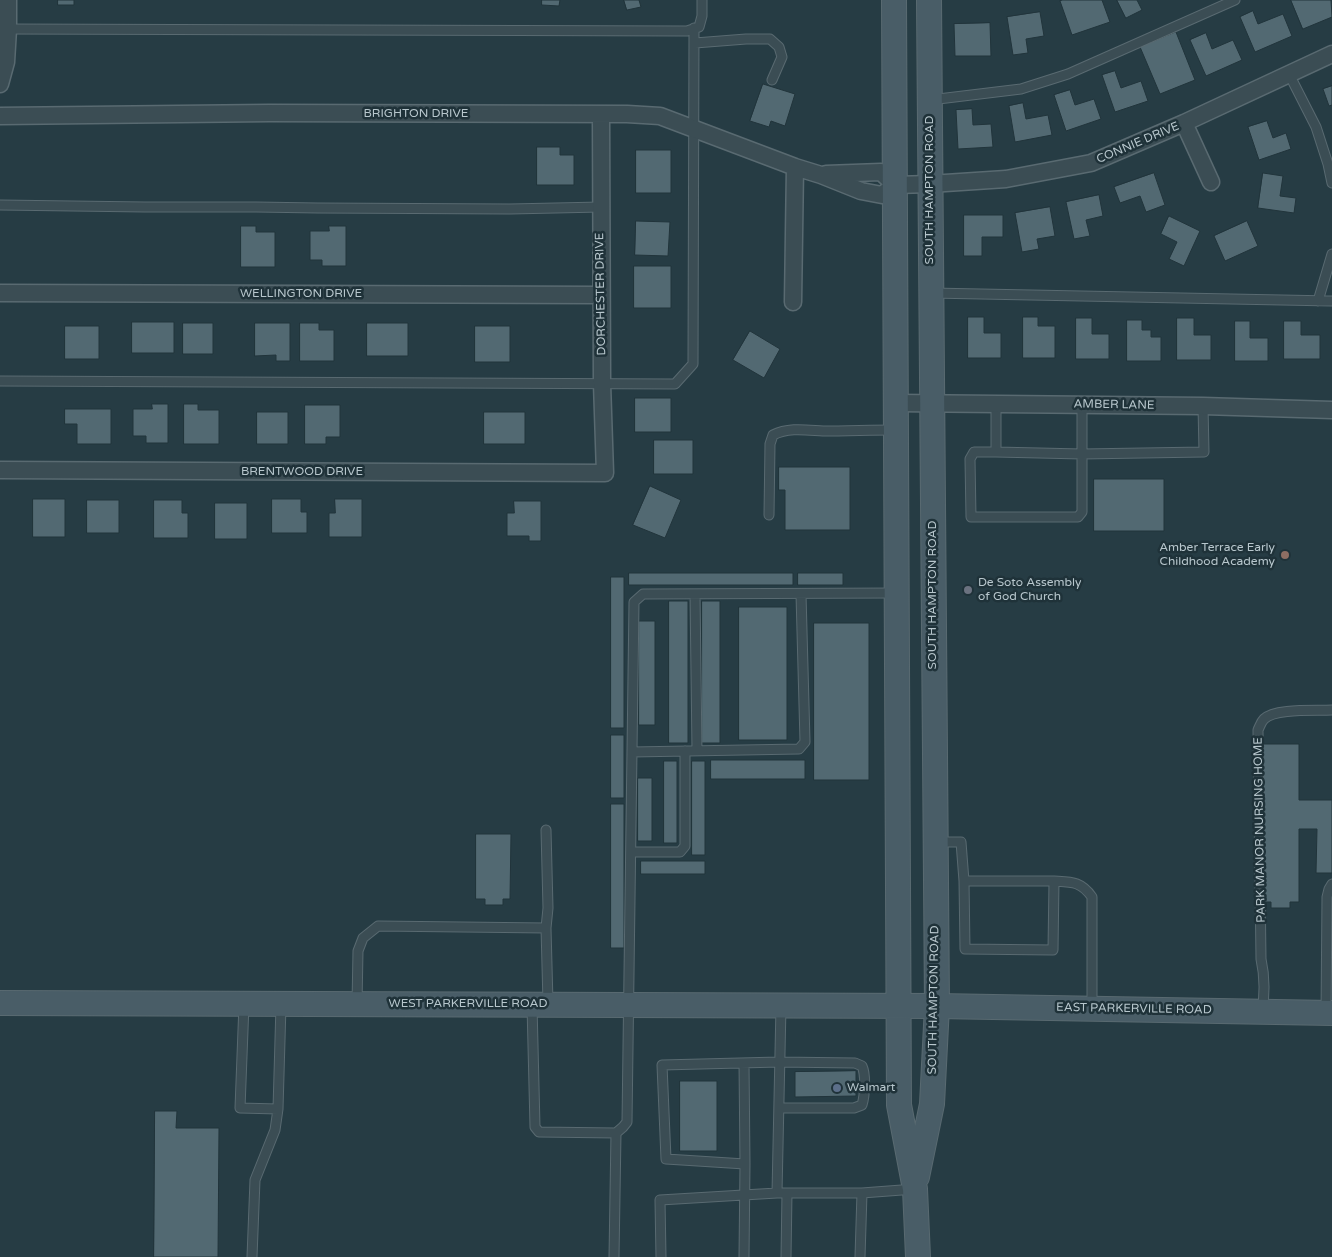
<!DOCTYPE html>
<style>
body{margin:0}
canvas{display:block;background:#263c44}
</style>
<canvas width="1332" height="1257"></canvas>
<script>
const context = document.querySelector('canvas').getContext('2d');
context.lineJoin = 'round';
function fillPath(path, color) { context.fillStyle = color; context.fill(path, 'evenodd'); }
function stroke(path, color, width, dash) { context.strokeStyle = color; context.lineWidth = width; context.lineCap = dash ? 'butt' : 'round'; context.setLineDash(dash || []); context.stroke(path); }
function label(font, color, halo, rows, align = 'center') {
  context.font = font + ' "Varela Round",sans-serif'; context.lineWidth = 5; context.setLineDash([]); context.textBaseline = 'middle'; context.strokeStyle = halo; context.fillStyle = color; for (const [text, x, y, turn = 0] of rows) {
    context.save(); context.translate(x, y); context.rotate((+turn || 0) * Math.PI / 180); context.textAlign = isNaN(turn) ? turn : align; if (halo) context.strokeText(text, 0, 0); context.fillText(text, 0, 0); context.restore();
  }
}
const building = new Path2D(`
 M58,0H74V5H58Z
 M542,0H560L559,6L542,5Z
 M624,0H639L641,7L627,10Z
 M1063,0H1102L1110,22L1072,35L1060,1Z
 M1117,0H1137L1142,10L1126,18Z
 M1291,0H1331L1332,17L1303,29Z
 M1253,11L1258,24L1283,14L1292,36L1255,52L1240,17Z
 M1040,12L1044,36L1026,39L1028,53L1013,55L1007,17Z
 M990,23L991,56H955L954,24Z
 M1176,32L1195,80L1160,94L1140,47Z
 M1206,33L1212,49L1233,40L1242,60L1206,76L1190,40Z
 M1115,71L1121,88L1141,81L1148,101L1115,112L1102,75Z
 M763,84L795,94L785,126L771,121L769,127L750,121Z
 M1332,86V105L1329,106L1323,89Z
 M1070,90L1075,105L1094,99L1101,119L1066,131L1054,95Z
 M1023,103L1026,119L1048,115L1052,135L1015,142L1009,106Z
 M972,109L973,125L991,124L993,147L958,149L956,110Z
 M1267,121L1273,138L1286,133L1291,149L1259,160L1248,127Z
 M537,147H560V155H574V185H537Z
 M636,150H671V193H636Z
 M1154,173L1165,205L1146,212L1140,196L1120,203L1114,187Z
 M1263,173L1283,176L1280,196L1296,198L1294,213L1258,208Z
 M1099,195L1103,216L1086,220L1090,236L1074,239L1066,202Z
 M1050,207L1055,236L1037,239L1039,249L1022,252L1015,213Z
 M964,215H1003V237H982V256H964Z
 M1169,216L1200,231L1184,266L1169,259L1177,242L1161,234Z
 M636,221L670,222L668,256L635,255Z
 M1247,221L1258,246L1225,261L1214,236Z
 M241,226H256V232H275V267H241Z
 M329,226H346V266H322V260H310V231H329Z
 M634,266H671V308H634Z
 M968,317H984V333H1001V358H968Z
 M1023,317H1038V326H1055V358H1023Z
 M1076,318H1092V334H1109V359H1076Z
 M1177,318H1194V335H1211V360H1177Z
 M1127,320H1142V330H1151V337H1161V361H1127Z
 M1235,321H1250V338H1268V361H1235Z
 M1284,321H1301V335H1320V359H1284Z
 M132,322H174V353H132Z
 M183,323H213V354H183Z
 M255,323H290V361H276V355L255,356Z
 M300,323H319V330H334V361H300Z
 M367,323H408V356H367Z
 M65,326H99V359H65Z
 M475,326H510V362H475Z
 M750,331L780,349L764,378L733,360Z
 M635,398H671V432H635Z
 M152,404H168V443H146V436H133V409H152Z
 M184,404H198V410H219V444H184Z
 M305,405H340V437H326V444H305Z
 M65,409H111V444H77V424H65Z
 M257,412H288V444H257Z
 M484,412H525V444H484Z
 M654,440H693V474H654Z
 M779,467H850V530H785V490H779Z
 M1094,479H1164V531H1094Z
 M650,486L681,500L665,538L633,525Z
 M33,499H65V537H33Z
 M272,499H301V512H307V533H272Z
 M335,499H362V537H329V513H335Z
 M87,500H119V533H87Z
 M154,500H182V513H188V538H154Z
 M514,501H541V541H529V536H507V513H514Z
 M215,503H247V539H215Z
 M629,573H793V585H629Z
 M798,573H843V585H798Z
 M611,577H624V728H611Z
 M669,601H688V743H669Z
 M702,601H720V743H702Z
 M739,607H787V740H739Z
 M639,621H655V725H639Z
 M814,623H869V780H814Z
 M611,735H624V798H611Z
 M1263,744H1299V800H1332V873H1316L1317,829H1299V902H1290V908H1271V902H1263Z
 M711,760H805V779H711Z
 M664,761H677V843H664Z
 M692,761H705V855H692Z
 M638,778H652V841H638Z
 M611,804H624V948H611Z
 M476,834H511L510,899H503V905H485V899H476Z
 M641,861H705V874H641Z
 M856,1071V1096L795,1097V1072Z
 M680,1081H717V1151H680Z
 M155,1111H177L176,1128H219L218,1257H154Z`);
fillPath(building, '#526972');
stroke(building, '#21343b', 1);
const lane = new Path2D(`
 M5,29L687,31L699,27L702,16V0
 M695,43L746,39H770L779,47L782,57L772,80
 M1289,74L1316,127L1328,164L1332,183
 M930,100L1021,89L1068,74L1235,0
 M0,205L145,207H256L318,208L510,209L601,207
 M931,293L1332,301
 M1318,301L1332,254
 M0,381L675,384L693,364L694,28
 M996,404V452L1082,454V405
 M996,452H974L970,459L971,517H1078L1082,512V454L1204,452L1203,406
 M769,515L770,444L773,435C789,427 806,430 823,431C847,431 871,430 894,430
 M695,594L697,751
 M632,752L799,749L805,742L801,594
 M936,842H961L964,881L965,949L1053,950L1054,881C1071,882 1081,881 1092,897V1008
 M631,852H680L685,846V751
 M964,881H1054
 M546,928L548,1003
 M244,1004L240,1108L278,1109L281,1005
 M357,1004L358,951L363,938L378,926L546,928L548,908L546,830
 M532,1005L535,1127L539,1132L616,1133L623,1127L627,1122L634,602L643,594L897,593
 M1262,1011C1265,993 1265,977 1261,959L1258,730C1260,726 1261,722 1264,719C1275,708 1316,711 1332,710
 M1326,1013L1327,897L1329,889L1332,884
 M744,1063L745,1164
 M777,1193H862
 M252,1257L255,1180L275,1130L278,1109
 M614,1257L616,1133
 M661,1257L660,1200L777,1193L781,1006
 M744,1257L745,1164L666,1159L662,1065L779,1062L855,1063L862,1066C866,1075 865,1095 862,1105L854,1108H779
 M786,1257L787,1193
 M860,1257L862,1193L915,1189`);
const street = new Path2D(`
 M0,84L6,62L8,29V0
 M0,116L269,113L627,114L660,116L795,167L821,175L861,191L882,195L895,185
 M1184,123L1211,182
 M826,174L881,172L895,185
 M895,185L930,184L1006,179L1091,163L1184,123L1332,54
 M0,293L601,295
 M793,302L795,167
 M896,403L1203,406L1332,410
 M0,470L605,473L602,383L601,114`);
const secondary = new Path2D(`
 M894,0L899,1105L915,1189L918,1257
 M0,1003L937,1006L1332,1013
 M917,1177L932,1104L937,1006L929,0`);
stroke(lane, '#596a71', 11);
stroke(street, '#596a71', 19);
stroke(secondary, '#596a71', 26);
stroke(lane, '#3b4d54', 9);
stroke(street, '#3b4d54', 16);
stroke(secondary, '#495d67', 24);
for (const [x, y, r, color] of [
 [1285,555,5,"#8d6e63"],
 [968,590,5,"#6b7280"],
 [837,1088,5,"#5c6f8a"]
]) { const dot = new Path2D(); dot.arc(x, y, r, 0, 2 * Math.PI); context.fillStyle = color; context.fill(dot); stroke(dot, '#1f3239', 2); }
label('12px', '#b8c7cd', '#1f3239', [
 ["BRIGHTON DRIVE",416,114],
 ["CONNIE DRIVE",1138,143,-23],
 ["SOUTH HAMPTON ROAD",930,190,-90],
 ["WELLINGTON DRIVE",301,294],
 ["DORCHESTER DRIVE",601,294,-91],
 ["AMBER LANE",1114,405,1],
 ["BRENTWOOD DRIVE",302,472],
 ["SOUTH HAMPTON ROAD",933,595,-90],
 ["PARK MANOR NURSING HOME",1260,830,-91],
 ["SOUTH HAMPTON ROAD",934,1000,-89],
 ["WEST PARKERVILLE ROAD",468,1004],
 ["EAST PARKERVILLE ROAD",1134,1009,1]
]);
label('12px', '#b8c7cd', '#1f3239', [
 ["Amber Terrace Early",1275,548,"right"],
 ["Childhood Academy",1275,562,"right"],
 ["De Soto Assembly",978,583],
 ["of God Church",978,597],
 ["Walmart",847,1088]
], 'left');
</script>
